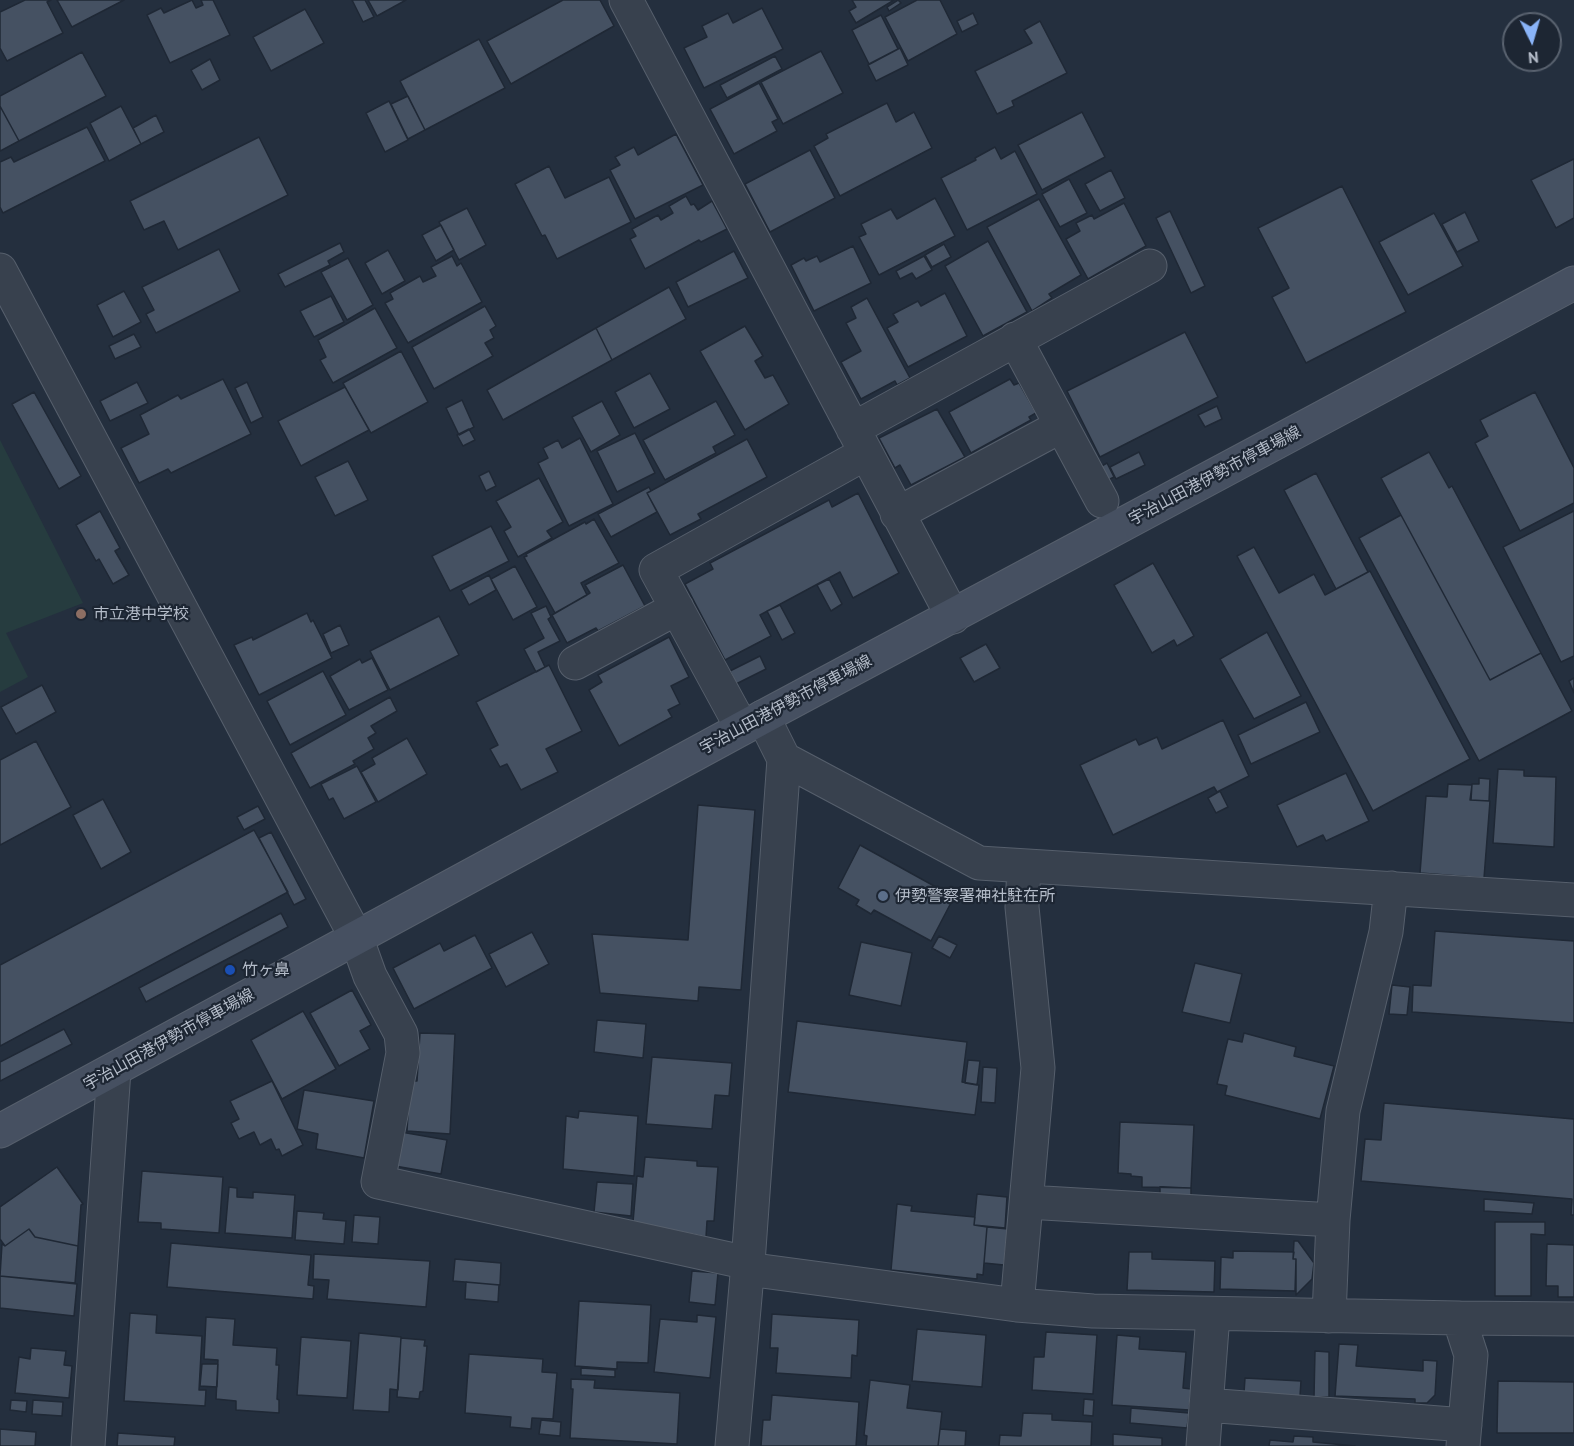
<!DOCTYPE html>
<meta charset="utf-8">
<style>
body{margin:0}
#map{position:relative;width:1574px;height:1446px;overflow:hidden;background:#242f3e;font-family:"PT Sans",sans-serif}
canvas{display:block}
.north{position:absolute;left:1502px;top:12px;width:60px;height:60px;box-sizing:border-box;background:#1d2633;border:2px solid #59626f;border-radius:50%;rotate:175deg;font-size:16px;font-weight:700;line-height:24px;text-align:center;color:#b4bcc9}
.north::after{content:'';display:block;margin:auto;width:21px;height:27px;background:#8ab4f8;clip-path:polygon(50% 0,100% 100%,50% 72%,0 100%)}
</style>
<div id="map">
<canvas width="1574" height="1446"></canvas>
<div class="north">N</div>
</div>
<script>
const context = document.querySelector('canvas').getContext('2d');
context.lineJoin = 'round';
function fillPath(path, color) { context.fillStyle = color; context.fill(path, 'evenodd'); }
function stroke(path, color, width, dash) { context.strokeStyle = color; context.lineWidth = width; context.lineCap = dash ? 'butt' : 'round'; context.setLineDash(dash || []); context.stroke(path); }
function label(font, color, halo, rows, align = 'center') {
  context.font = font + ' "PT Sans","Noto Sans JP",sans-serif'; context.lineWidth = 4.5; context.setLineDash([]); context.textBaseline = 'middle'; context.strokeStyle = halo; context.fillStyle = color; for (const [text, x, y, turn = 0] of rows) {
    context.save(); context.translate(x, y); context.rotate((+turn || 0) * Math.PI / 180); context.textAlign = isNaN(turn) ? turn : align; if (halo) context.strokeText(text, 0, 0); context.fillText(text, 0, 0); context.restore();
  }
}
fillPath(new Path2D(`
 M0,440L83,603L6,633L28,677L0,692Z`), '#263c3f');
const building = new Path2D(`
 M25,0H51L47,2L63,33L7,61L0,48V12Z
 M57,0H124L72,27Z
 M192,0L196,8L203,5L201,0H213L230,35L170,63L147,15L161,8L164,13Z
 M352,0H365L374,17L363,22Z
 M368,0H406L377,16Z
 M563,0H600L614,26L511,84L487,41Z
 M852,0H894L856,23L849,11L856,7Z
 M898,0L901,3L889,11L887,7Z
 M917,0H940L957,34L908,61L885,17Z
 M762,8L783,49L704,88L684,48L707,37L702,26L728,13L733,23Z
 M305,9L324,43L271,71L253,37Z
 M973,13L978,24L962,32L957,21Z
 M881,15L898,49L869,64L852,30Z
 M1040,21L1067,73L1012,101L1014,106L997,114L975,71L1032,43L1024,30Z
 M479,39L505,88L425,130L400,81Z
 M900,48L908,65L876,81L868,65Z
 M821,51L843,93L783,124L761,82Z
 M82,52L106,96L19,141L0,106V96Z
 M775,56L782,69L727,98L720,85Z
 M210,59L220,80L202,90L191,70Z
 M759,83L778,119L772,122L777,131L734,154L710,109Z
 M408,96L425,130L408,139L391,104Z
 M389,101L408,140L385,152L366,113Z
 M887,103L896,122L914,112L932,148L840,196L814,146L828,138L826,134Z
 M121,106L141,144L109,161L90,123Z
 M1,108L19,141L0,151V109Z
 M1082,112L1105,157L1042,190L1018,145Z
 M156,115L164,132L141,144L133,128Z
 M87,127L105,161L3,213L0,207V162L11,157L14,162Z
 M676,134L703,185L635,219L610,170L620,165L615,157L634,147L638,155Z
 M259,137L288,195L178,250L164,221L144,230L130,201Z
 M995,147L1001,159L1015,151L1037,194L967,230L941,178L976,160L975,158Z
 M810,150L835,198L770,232L745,184Z
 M1574,159V218L1556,228L1531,180Z
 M549,166L565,198L609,177L631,222L557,259L545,235L542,236L515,184Z
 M1111,170L1125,198L1100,211L1085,184Z
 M1069,179L1087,213L1060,227L1042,194Z
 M1342,186L1406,312L1306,363L1272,297L1289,288L1258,228Z
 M686,196L691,205L694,204L698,210L712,201L727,229L701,242L699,240L645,269L630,239L636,236L632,229L658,215L661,220L673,213L669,206Z
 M935,198L955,236L879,275L859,237L866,234L861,224L891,209L897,219Z
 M1039,199L1081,275L1049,294L1052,298L1032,311L987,227Z
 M1124,203L1146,246L1088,279L1066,239L1080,231L1076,223L1092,215L1094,219Z
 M467,208L486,245L459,260L439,222Z
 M1170,211L1205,286L1191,293L1156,218Z
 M1465,212L1479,241L1457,252L1442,224Z
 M1434,213L1463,266L1408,295L1379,242Z
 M441,225L454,250L436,261L422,235Z
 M988,241L1027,312L983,336L945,266Z
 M340,243L344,252L328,261L330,265L285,287L278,274Z
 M944,244L951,257L932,267L925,255Z
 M853,246L871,283L814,311L791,265L804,258L806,261L817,256L820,262Z
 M219,249L240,291L156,333L146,314L154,310L142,287Z
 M388,250L405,281L382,294L365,263Z
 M734,251L748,278L688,307L676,282Z
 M452,256L457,266L461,263L482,302L408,343L385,303L393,299L390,293L420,276L423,282L436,276L431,267Z
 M924,256L932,270L916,279L912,273L900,279L896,271Z
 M348,258L373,305L347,320L321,272Z
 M669,287L686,319L612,360L596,328Z
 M124,291L141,322L113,337L97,305Z
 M945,293L967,336L908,367L887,328L898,322L893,314L918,301L921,306Z
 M331,296L344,322L314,337L300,311Z
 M867,298L910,378L897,385L895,381L861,399L841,362L861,351L846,323L856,318L851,307Z
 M485,306L496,326L490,330L494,338L485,343L493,356L434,389L412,347Z
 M375,308L397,348L333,383L320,360L326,357L318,340Z
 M745,326L763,356L755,361L765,378L773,375L789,404L745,430L700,351Z
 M596,328L612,360L503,420L487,390Z
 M1185,332L1218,397L1100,457L1067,391Z
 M134,334L141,347L115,359L109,346Z
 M401,351L428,402L371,433L343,383Z
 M650,373L670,409L634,428L615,392Z
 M223,379L251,434L171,473L168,469L139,483L121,448L149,434L140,415L178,395L181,399Z
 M1010,379L1014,385L1019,383L1036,413L1029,417L1031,420L971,453L949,412Z
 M137,382L148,403L110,421L100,401Z
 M247,382L263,417L251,423L235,388Z
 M345,387L369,430L301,466L278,421Z
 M34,392L81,476L59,489L12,404Z
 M1535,392L1574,468V503L1520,531L1475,443L1488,436L1480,420Z
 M462,400L474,427L459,435L446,408Z
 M602,401L620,435L591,452L572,417Z
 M716,401L735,435L713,447L716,453L665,480L643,440Z
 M1217,406L1222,419L1205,427L1198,415Z
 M937,409L965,457L911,485L900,465L895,468L879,438Z
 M469,429L475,440L463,446L457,435Z
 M635,433L655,473L617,492L597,451Z
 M580,438L613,504L569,526L538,463L548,458L543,448L558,440L562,448Z
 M747,439L767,477L698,514L701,519L670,535L647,493Z
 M1139,452L1145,465L1116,479L1110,467Z
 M1429,452L1449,488L1452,486L1541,653L1490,680L1381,478Z
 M348,461L368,500L335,516L315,477Z
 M1107,463L1114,477L1108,480L1100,467Z
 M489,471L496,486L486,491L479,476Z
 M1316,473L1368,572L1336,589L1284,490Z
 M539,478L563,522L547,531L552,538L518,557L504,531L511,527L496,501Z
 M649,487L651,491L647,493L657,512L611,537L598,514Z
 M858,493L899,573L853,598L840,572L760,615L771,636L725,660L685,584L713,569L710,563L829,500L832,507Z
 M100,511L120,548L115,551L129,575L113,584L99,559L96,561L76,525Z
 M1574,511V656L1561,662L1503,547Z
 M1401,515L1490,680L1541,653L1572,711L1479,761L1359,538Z
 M594,519L619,563L581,583L587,595L555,613L524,557L527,556L526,554L585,522L586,524Z
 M491,526L509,561L450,591L432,556Z
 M1254,547L1279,593L1314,574L1325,595L1370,571L1470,759L1373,811L1237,556Z
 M1153,563L1194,636L1177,646L1174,640L1152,653L1114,585Z
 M623,565L645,606L598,631L596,628L567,643L552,615L590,593L585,585Z
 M515,566L537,607L513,620L491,579Z
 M489,575L496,590L469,605L461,590Z
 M829,579L842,604L831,611L817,585Z
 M780,605L795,633L782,640L767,611Z
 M546,606L551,617L548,619L560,641L538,652L545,667L536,672L524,649L544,638L531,613Z
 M307,613L311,622L313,620L332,658L259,695L234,645L252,637L253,640Z
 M439,616L459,655L390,690L370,651Z
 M340,625L349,645L331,653L323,634Z
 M1267,632L1301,696L1254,719L1220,659Z
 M669,637L689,677L671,686L680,704L668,710L672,717L619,746L589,690L602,682L598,675Z
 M986,644L1000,668L974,682L960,658Z
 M760,656L766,669L736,684L730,671Z
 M372,658L388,690L349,710L330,676L360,659L362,663Z
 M549,665L582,731L546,749L558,772L521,790L507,764L500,767L490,749L498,745L476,702Z
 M323,671L346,715L290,745L267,701Z
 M1574,678V693L1569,681Z
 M42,685L56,712L16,734L1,707Z
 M390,697L397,711L371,726L376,733L368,738L374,749L353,761L355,764L310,788L291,753Z
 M1306,702L1320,732L1251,764L1238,735Z
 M1223,720L1249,776L1217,792L1214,787L1113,835L1080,765L1136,739L1139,745L1157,737L1162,749Z
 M407,738L427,774L378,802L361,772L375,764L372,758Z
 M36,741L71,807L0,845V760Z
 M357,766L376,802L344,819L333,798L329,800L321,784Z
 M1498,769L1524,770V776L1556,777L1554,847L1493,843Z
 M1346,773L1369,821L1326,841L1323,835L1297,847L1277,805Z
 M1479,778L1490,779L1489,801L1471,800L1472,784H1479Z
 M1448,784L1472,785L1470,800L1490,801L1484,878L1420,873L1426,796L1447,797Z
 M1220,791L1228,807L1216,813L1208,798Z
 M103,799L131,852L101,869L73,815Z
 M698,805L755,810L741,990L699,987L698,1001L600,993L592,934L688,940Z
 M258,806L265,819L244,830L237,817Z
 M254,830L288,892L0,1046V965Z
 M271,832L306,899L294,905L259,838Z
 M860,845L954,897L931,941L874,910L871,914L856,905L859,900L838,888Z
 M281,913L288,927L146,1002L139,988Z
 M1435,931L1574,941V1023L1412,1012L1413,985L1431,986Z
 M532,932L549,964L506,987L489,954Z
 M475,935L492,968L414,1009L393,968L440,943L444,951Z
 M939,936L957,945L950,958L932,948Z
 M861,942L912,953L901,1006L849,995Z
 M1195,963L1242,974L1230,1023L1182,1012Z
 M1392,985L1410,987L1407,1015L1389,1014Z
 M352,990L371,1025L360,1031L370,1049L339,1066L310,1013Z
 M303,1011L336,1069L282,1099L251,1040Z
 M597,1020L646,1024L643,1058L594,1052Z
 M797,1021L967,1042L962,1082L979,1085L975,1115L788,1092Z
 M64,1029L72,1044L0,1081V1062Z
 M420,1033L455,1034L450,1134L407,1131L410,1081H417Z
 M1244,1033L1296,1047L1294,1056L1334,1066L1320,1119L1225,1095L1227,1086L1217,1084L1228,1039L1242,1042Z
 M652,1057L732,1063L729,1096L715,1095L712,1129L646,1124Z
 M968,1060L980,1061L977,1085L965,1083Z
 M983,1067L997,1068L995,1103L981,1102Z
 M272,1081L303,1145L282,1156L279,1149L276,1150L271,1139L260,1145L254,1132L239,1139L231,1123L239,1119L230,1101Z
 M304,1090L374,1101L364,1158L316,1149L318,1134L297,1129Z
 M1384,1103L1574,1119V1215H1571L1572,1199L1361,1181L1365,1139L1381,1140Z
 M579,1111L638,1116L634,1176L563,1169L566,1116L578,1118Z
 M1120,1122L1194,1125L1191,1188L1142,1187V1177L1131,1176V1174L1118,1173Z
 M401,1132L447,1140L441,1174L395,1166Z
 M645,1157L697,1161V1166L718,1167L714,1221H707L706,1237L633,1222L637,1176L643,1177Z
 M57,1167L83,1204L81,1205L78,1246L35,1237L29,1229L5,1246L0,1239V1207Z
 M142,1171L223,1177L219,1233L161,1229V1223L138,1222Z
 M597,1182L633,1184L631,1216L594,1212Z
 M229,1187L237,1188V1197L253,1198V1192L295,1195L292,1238L225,1233Z
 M1160,1187L1191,1188V1198L1160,1196Z
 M977,1194L1007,1197L1005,1228L974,1225Z
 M1484,1199L1534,1203L1532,1214L1484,1211Z
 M897,1204L912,1206L911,1211L975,1217L974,1225L987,1227L983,1275L977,1274V1279L891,1270Z
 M297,1211L324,1213L323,1219L346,1221L344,1244L295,1240Z
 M354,1215L380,1217L378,1244L352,1242Z
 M1495,1222H1545V1235L1531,1234V1296H1495Z
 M987,1227L1008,1229L1004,1265L984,1263Z
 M29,1229L35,1237L78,1246L75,1283L0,1276L2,1244L5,1246Z
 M1294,1241H1298L1314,1263L1312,1279L1296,1295V1259H1293Z
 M171,1243L311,1255L308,1285L314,1286L313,1299L167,1287Z
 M1547,1244L1574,1245V1297H1558V1286H1546Z
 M1233,1251L1294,1252L1293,1259H1296L1295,1291L1220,1289L1221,1257L1233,1258Z
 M1129,1252H1152V1259L1215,1261L1214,1292L1127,1290Z
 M314,1254L430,1261L426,1307L327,1299L329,1280L313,1279Z
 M455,1259L501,1263L500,1285L453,1281Z
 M692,1271L718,1273L715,1305L689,1302Z
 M0,1276L77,1284L74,1316L0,1308Z
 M466,1282L499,1285L498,1302L465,1299Z
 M579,1301L651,1305L648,1363L617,1362V1369L575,1366Z
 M130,1313L157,1315L156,1333L202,1336L199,1390H206L205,1406L124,1401Z
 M772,1314L859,1320L857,1356L852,1355L851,1378L776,1373L778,1348H770Z
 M697,1315L716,1317L710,1378L654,1372L660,1319L697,1322Z
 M206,1317L235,1319L233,1345L277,1348L276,1365H279L277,1399L279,1400V1413L236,1410V1401L216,1399L218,1360L204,1359Z
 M917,1329L986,1335L982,1387L912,1381Z
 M1046,1332L1097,1335L1093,1394L1032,1390L1034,1357H1044Z
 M359,1333L401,1337L398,1390L390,1389L389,1412L353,1410Z
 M1117,1335L1140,1337L1139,1349L1186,1352L1183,1388L1191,1389L1189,1410L1112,1405Z
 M301,1337L351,1341L347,1398L297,1395Z
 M401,1338L425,1340L424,1346H427L423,1391L420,1392L419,1399L397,1397Z
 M1339,1344L1358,1345L1356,1366L1423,1371V1360L1437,1361L1435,1395L1427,1403H1415V1399L1335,1396Z
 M31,1348L66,1351L64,1365L72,1366L69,1398L15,1393L19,1357L30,1359Z
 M1315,1351L1329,1352V1397H1314Z
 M469,1354L543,1359L542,1372L557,1373L553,1419L532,1418L531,1429L510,1427L511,1417L465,1413Z
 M202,1364H218L217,1387L200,1386Z
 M581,1368L615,1370V1377L581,1375Z
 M1245,1378L1301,1381L1300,1396L1244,1393Z
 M571,1379L595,1380L594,1388L680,1393L677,1444L570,1438L573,1389H571Z
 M870,1380L910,1385L907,1408L942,1412L938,1446H866L867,1436L864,1435Z
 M1498,1381L1574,1382V1433H1497Z
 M772,1395L859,1402L856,1446H761L763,1420H770Z
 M1084,1399L1094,1400L1093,1416L1083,1415Z
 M11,1400L27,1401L26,1412L10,1410Z
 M33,1400L63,1402L62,1416L32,1414Z
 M1131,1408L1189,1413L1187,1428L1130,1423Z
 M1023,1413L1052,1414V1420L1092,1422L1091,1446H999L1000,1435L1021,1436Z
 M541,1420L561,1422L560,1436L539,1434Z
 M0,1429L36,1432L35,1446H0Z
 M940,1429L966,1431L965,1446H938Z
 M118,1433L175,1437L174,1446H117Z
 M1113,1434L1162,1438V1446H1113Z
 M1294,1436L1313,1437V1442L1355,1446H1269L1270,1440L1293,1442Z`);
fillPath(building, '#455162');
stroke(building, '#1f2835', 1.5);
const minor = new Path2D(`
 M626,0L953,617
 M0,270L356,937L370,976L401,1034L403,1053L378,1182L748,1263
 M1015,339L1102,501
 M853,429L1150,266
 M897,514L1061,426
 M575,663L677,608
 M742,728L656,570L866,453
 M784,759L979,863L1574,900
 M1027,1202L1333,1220
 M747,1269L1017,1305L1093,1311L1459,1318L1471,1355L1463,1446
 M1017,1305L1038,1068L1022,907L1024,867
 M1329,1316L1333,1220L1343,1111L1386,932L1391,888
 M1459,1318L1574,1319
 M1206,1405L1465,1425
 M88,1446L114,1070
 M732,1446L748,1263L784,759L763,717
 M1203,1446L1213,1315`);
const secondary = new Path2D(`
 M0,1131L763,717L1574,283`);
stroke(minor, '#565f6c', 35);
stroke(secondary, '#565f6c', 35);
stroke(minor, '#38414e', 33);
stroke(secondary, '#465061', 33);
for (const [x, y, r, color] of [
 [81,614,6,"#8d6e63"],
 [883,896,6,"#5c6f8a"],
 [230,970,6,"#1a4fb4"]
]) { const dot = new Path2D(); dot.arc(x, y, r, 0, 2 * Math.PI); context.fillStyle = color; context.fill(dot); stroke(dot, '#1d2633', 2); }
label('16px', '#b4bcc9', '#1d2633', [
 ["宇治山田港伊勢市停車場線",1215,476,-28],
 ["宇治山田港伊勢市停車場線",786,705,-28],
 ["宇治山田港伊勢市停車場線",169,1040,-29]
]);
label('16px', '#b4bcc9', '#1d2633', [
 ["市立港中学校",93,614],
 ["伊勢警察署神社駐在所",895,896],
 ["竹ヶ鼻",242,970]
], 'left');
</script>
